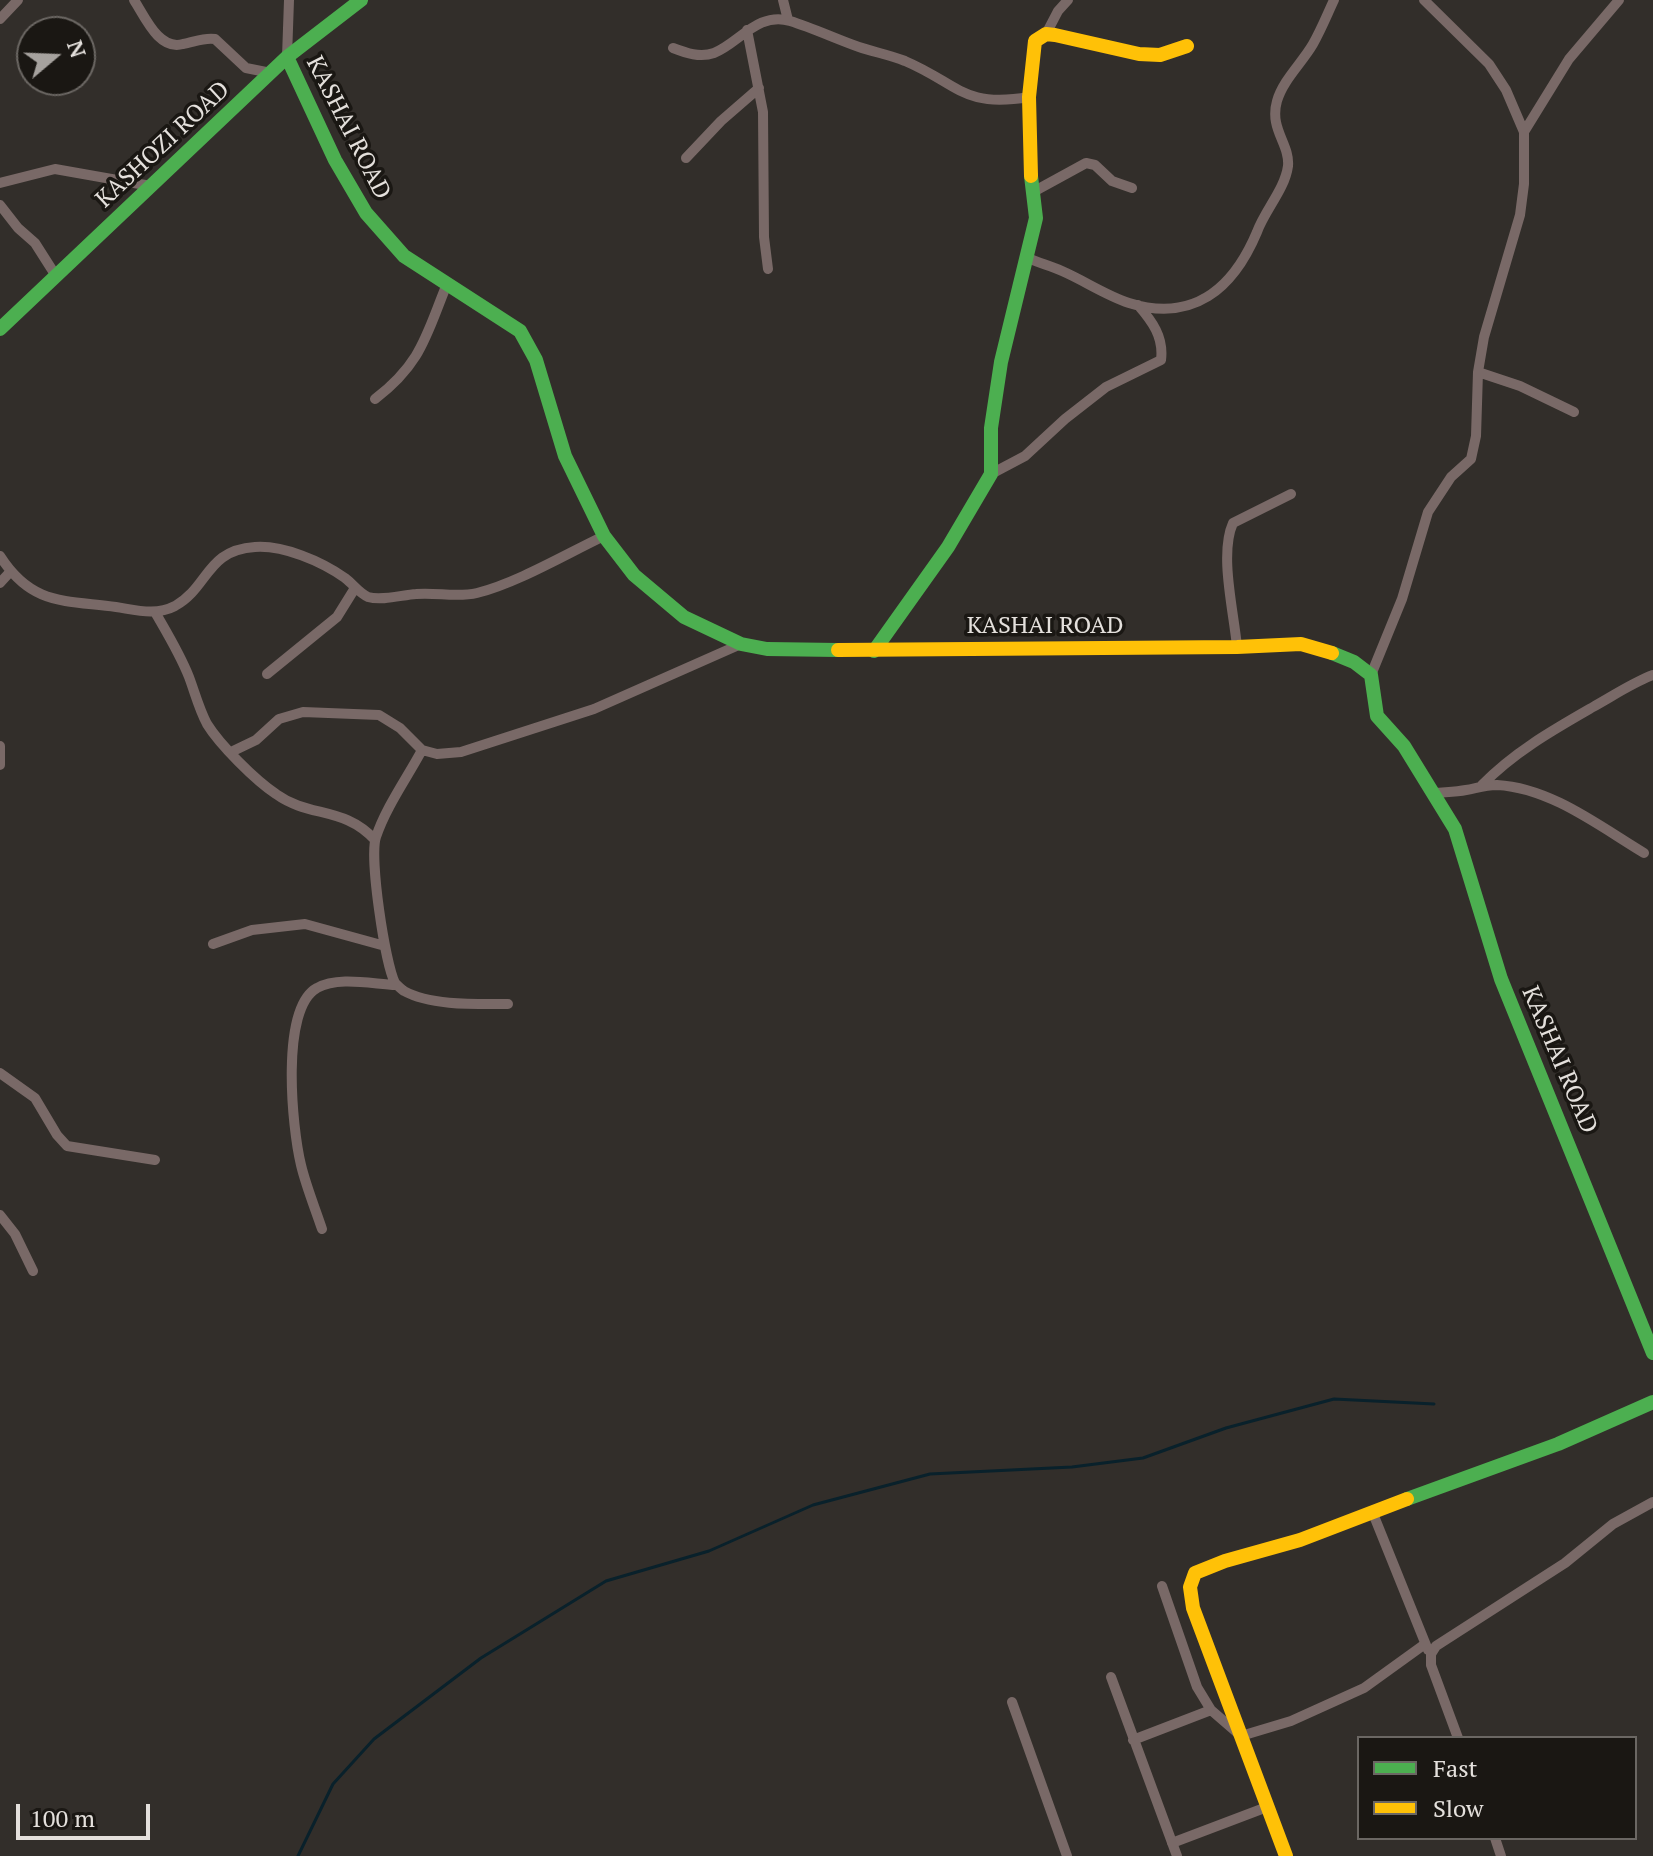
<!DOCTYPE html>
<style>
body{margin:0}
#map{position:relative;width:1653px;height:1856px;overflow:hidden;background:#322e2a;font-family:"PT Serif",serif}
canvas{display:block}
.legend{position:absolute;left:1357px;top:1736px;width:280px;height:104px;box-sizing:border-box;background:#1a1713;border:2px solid #6b6763;margin:0;padding:10px 14px;list-style:none;font-size:24px;color:#e4e0dc}
.legend li{display:flex;align-items:center;gap:16px;height:40px}
.legend b{width:40px;border:2px solid #6b6763}
.north{position:absolute;left:16px;top:16px;width:80px;height:80px;box-sizing:border-box;background:#1a1713;border:2px solid #6b6763;border-radius:50%;rotate:71deg;font-size:22px;font-weight:700;line-height:32px;text-align:center;color:#e4e0dc}
.north::after{content:'';display:block;margin:auto;width:28px;height:36px;background:#a6a29e;clip-path:polygon(50% 0,100% 100%,50% 72%,0 100%)}
.scale{position:absolute;left:16px;top:1804px;width:134px;height:36px;box-sizing:border-box;border:4px solid #e4e0dc;border-top:0;padding-left:10px;font-size:24px;line-height:28px;white-space:nowrap;color:#e4e0dc;-webkit-text-stroke:6px #1a1713;paint-order:stroke}
</style>
<div id="map">
<canvas width="1653" height="1856"></canvas>
<ul class="legend">
<li><b style="height:10px;background:#4caf50"></b>Fast</li>
<li><b style="height:10px;background:#ffc107"></b>Slow</li>
</ul>
<div class="north">N</div>
<div class="scale">100 m</div>
</div>
<script>
const context = document.querySelector('canvas').getContext('2d');
context.lineJoin = 'round';
function stroke(path, color, width, dash) { context.strokeStyle = color; context.lineWidth = width; context.lineCap = dash ? 'butt' : 'round'; context.setLineDash(dash || []); context.stroke(path); }
function label(font, color, halo, rows, align = 'center') {
  context.font = font + ' "PT Serif",serif'; context.lineWidth = 7; context.setLineDash([]); context.textBaseline = 'middle'; context.strokeStyle = halo; context.fillStyle = color; for (const [text, x, y, turn = 0] of rows) {
    context.save(); context.translate(x, y); context.rotate((+turn || 0) * Math.PI / 180); context.textAlign = isNaN(turn) ? turn : align; if (halo) context.strokeText(text, 0, 0); context.fillText(text, 0, 0); context.restore();
  }
}
stroke(new Path2D(`
 M298,1856L333,1784L374,1739L481,1658L606,1581L709,1551L813,1505L930,1474L1072,1467L1143,1458L1226,1428L1334,1399L1434,1404`), '#09212b', 3);
stroke(new Path2D(`
 M134,0C145,17 159,51 183,44C194,42 205,37 215,39L246,68L271,73
 M783,0L788,20
 M0,19L18,0
 M747,30L763,112L764,237L768,269
 M1046,34L1058,11L1068,0
 M673,48C686,53 700,58 714,53C738,44 758,11 790,21C813,28 836,39 859,47C874,52 890,55 905,61C959,84 962,108 1029,97
 M287,57L289,0
 M1524,132L1569,59L1619,0
 M686,158L721,121L759,88
 M0,183L55,169L151,186
 M1033,192L1086,163L1095,165L1112,181L1132,188
 M0,205L18,228L35,243L56,276
 M1028,258C1039,263 1051,266 1062,271C1085,281 1105,295 1129,303C1193,323 1233,289 1257,232C1265,210 1285,189 1288,166C1290,144 1269,129 1277,101C1283,80 1302,63 1313,44C1321,30 1327,15 1334,0
 M1478,372L1520,386L1574,412
 M375,399C422,363 426,335 447,284
 M991,474L1025,456L1065,419L1106,387L1161,360C1164,337 1152,321 1138,305
 M0,556C32,606 65,600 116,607C136,610 156,616 175,606C209,587 206,550 255,547C283,545 321,561 345,578C353,584 359,593 368,597C382,601 402,595 416,594C437,592 456,598 477,593C517,583 566,554 604,536
 M0,583L10,572
 M155,612C167,633 180,654 189,677C195,693 199,709 207,724C220,745 255,780 276,794C309,818 344,806 375,840
 M1237,647C1234,612 1219,554 1233,523L1291,494
 M267,674L337,617L355,588
 M1371,675L1402,599L1428,512L1451,477L1471,459L1476,436L1478,372L1484,337L1520,215L1524,184V132L1506,90L1489,64L1424,0
 M0,746V765
 M422,750C407,778 386,807 376,837C369,857 385,963 395,983C397,985 401,989 404,991C431,1006 478,1004 508,1004
 M231,752L256,740L279,719L303,712L379,715L400,728L422,750L437,754L461,752L594,709L741,644
 M1482,785C1514,752 1553,730 1593,707C1613,696 1632,683 1653,675
 M1435,793C1445,792 1456,792 1466,790C1477,788 1485,785 1497,785C1551,788 1599,826 1644,853
 M213,944L252,930L305,924L385,946
 M0,1073L35,1098L57,1135L67,1146L155,1160
 M0,1215L15,1234L33,1271
 M322,1229C315,1208 306,1186 301,1165C292,1128 280,1008 317,988C338,976 372,984 396,985
 M1372,1511L1428,1650
 M1162,1586L1197,1687L1211,1710L1241,1736L1291,1721L1364,1688L1425,1644
 M1111,1677L1177,1856
 M1012,1702L1067,1856
 M1458,1738L1431,1665V1654L1436,1646L1565,1563L1613,1524L1653,1502
 M1133,1740L1211,1710
 M1495,1838L1501,1856
 M1172,1843L1267,1807`), '#796967', 10);
stroke(new Path2D(`
 M287,57L335,160L366,213L404,256L520,331L536,360L565,456L604,536L634,575L684,617L741,644L767,649L838,650
 M0,329L287,57L361,0
 M874,651L948,547L991,474V428L1001,362L1036,218L1031,176
 M1332,653L1354,662L1371,675L1377,716L1404,746L1455,829L1501,979L1653,1353
 M1407,1499L1558,1444L1653,1402`), '#4caf50', 14);
stroke(new Path2D(`
 M1031,176L1029,97L1035,41L1046,34L1055,35L1139,54L1160,55L1187,46
 M838,650L1237,647L1301,644L1332,653
 M1286,1856L1193,1608L1190,1587L1195,1573L1225,1561L1300,1540L1407,1499`), '#ffc107', 14);
label('24px', '#e4e0dc', '#1a1713', [
 ["KASHAI ROAD",348,128,63],
 ["KASHOZI ROAD",163,145,-43],
 ["KASHAI ROAD",1045,626],
 ["KASHAI ROAD",1559,1060,67]
]);
</script>
